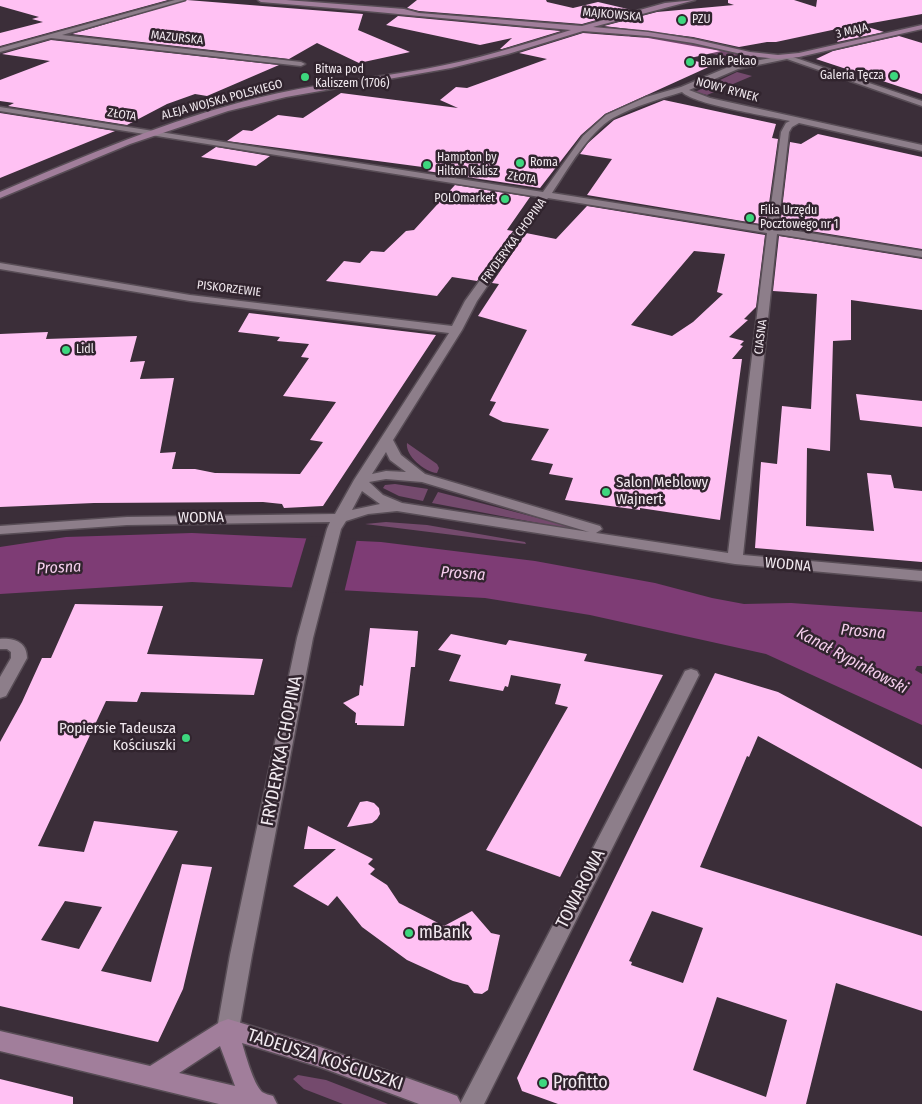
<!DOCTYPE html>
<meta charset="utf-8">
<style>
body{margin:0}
canvas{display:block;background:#3b2e39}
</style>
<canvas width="922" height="1104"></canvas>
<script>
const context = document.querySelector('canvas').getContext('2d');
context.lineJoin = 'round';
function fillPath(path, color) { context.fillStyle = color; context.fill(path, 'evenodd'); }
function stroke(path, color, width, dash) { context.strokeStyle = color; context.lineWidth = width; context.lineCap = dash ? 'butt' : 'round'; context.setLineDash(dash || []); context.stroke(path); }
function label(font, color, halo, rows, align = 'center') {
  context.font = font + ' "Fira Sans Condensed",sans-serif'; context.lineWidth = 5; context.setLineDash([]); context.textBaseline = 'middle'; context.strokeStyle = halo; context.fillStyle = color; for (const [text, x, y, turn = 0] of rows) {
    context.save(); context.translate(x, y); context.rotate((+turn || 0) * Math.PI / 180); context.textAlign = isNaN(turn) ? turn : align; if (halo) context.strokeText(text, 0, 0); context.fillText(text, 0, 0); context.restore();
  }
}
fillPath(new Path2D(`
 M611,32L686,42L739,55L726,60L722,59L726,57L633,35L629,37Z
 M737,72L752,76L707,95L695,92Z
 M407,443L437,464L439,468L437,473C425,472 405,456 407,443Z
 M395,484L428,489L423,501L399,496L383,488L385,485Z
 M438,492L573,527L576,529H570L432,503Z
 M386,522L427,525L525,542L526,544L365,524Z
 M298,1075L326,1080L388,1104H343L304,1089L293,1079Z`), '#744a6d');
fillPath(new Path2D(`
 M192,533L381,542L535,561L655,583L712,598L744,604L791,603L922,612V666H917L915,670L922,674V725L766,654L590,615L485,598L192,582L0,594V547L66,537Z`), '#7e3c75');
fillPath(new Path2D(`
 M307,536L357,539L344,593L291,590Z`), '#3b2e39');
fillPath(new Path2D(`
 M0,0H168L0,46V33L43,22L32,19L39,17L0,6Z
 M187,0L363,14L358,30L410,52L359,63L317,43L289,59L72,34Z
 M417,0H546L547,2L573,8L598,2L632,10L582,24L419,11L407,8Z
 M728,0H794L816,7L817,0H922V14L861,25L884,32L837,42L846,27L776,42H767L739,47L693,37L604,26L657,12L734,5L728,3Z
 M398,16L494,25L561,31L502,49H500L512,38L480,45L386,25Z
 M583,33L648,38L721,51L686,59L713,65L605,114L581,135L540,188L427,171L430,168L227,141L243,130L252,131L278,115L303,118L341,93L458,108L440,100L456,87L467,88L547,59L519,53Z
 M899,36L922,43V94L816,59L833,51Z
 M51,40L279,65L207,96L195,94L167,104L127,125L8,106L14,103L0,101V80L50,61L2,54Z
 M664,100L776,124L772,138L778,139L766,225L587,195L612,159L580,154L588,143L614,120Z
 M0,113L115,131L0,178Z
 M818,134L922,157V249L780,226L790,142L801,144Z
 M216,147L270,156L256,166L201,157Z
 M455,185L530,197L507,230L513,231L477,281L452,277L437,296L326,281L344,261L360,263L371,251L384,252L406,231L414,230Z
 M587,206L765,235L756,307L744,319L748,320L729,337L744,341L740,345L743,346L732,359H742L720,520L640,508V510L565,500L573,478L549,474L553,464L531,460L549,429L503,422L489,415L496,402L490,401L527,330L478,316L499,284L492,283L526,233L556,239ZM694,251L725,254L717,292L723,294L693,322L672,336L631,325Z
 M779,236L922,259V310L851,300V340L833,341L830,451L807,448L806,526L874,531L867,473L891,475L894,488L922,491V562L755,548L761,462L777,464L782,406L811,409L817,294L773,291Z
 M249,313L436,335L323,506L284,508L282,504L263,502L94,503L0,507V334L48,332L46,339L137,336L130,362L145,361L140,379L174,378L160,453L176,452L172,469H195L215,473L300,474L323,442L310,440L336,402L283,396L309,358L301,357L309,344L277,341L280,337L238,332Z
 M856,394L922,401V427L860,420Z
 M75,604L163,606L147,654L263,659L254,695L141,692L137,702L106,701L38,846L84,852L94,821L178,831L101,971L151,982L182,864L212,867L183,989L158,1042L0,1006V742L22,702L42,658H51ZM65,901L102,907L79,949L41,940Z
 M370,628L418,631L415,667H411L404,726L357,725V723H355L356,713L343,703L359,695L360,685L363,686Z
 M451,634L506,645L509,640L587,654L584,661L663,675L560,877L486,850L568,707L555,704L561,684L511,675L508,687L505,686L503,691L449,681L461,655L438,650Z
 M715,673L778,692L922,769V827L758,736L749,757L747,756L700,867L922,936V1011L836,983L806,1104H558L522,1091L517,1078ZM652,911L703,928L683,983L631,965L632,962L629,961ZM717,997L787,1020L766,1097L693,1070Z
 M367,801L374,803L379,808L380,814L377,819L372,823L347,827L360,802Z
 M308,826L373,859L368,864L375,869L370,874L387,885L399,903L444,926L472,911L491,933L500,935L488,990L482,994L474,993L468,985L453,981L407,960L362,927L337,896L328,906L293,886L336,849H304Z
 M0,1079L73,1097V1104H0Z`), '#ffc1f3');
const street = new Path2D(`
 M175,0H185L62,35L301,62L305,64L301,66L51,38L0,52V48Z
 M787,55L922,101V106L787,59L738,69L689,90L710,98L922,145V151L799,123L792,127L789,132L778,228L922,251V257L777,234L743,555L922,571V581L735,564L397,511L368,514L346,521L341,529L313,638L252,955L239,1029L236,1036L228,1039L220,1036L217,1029L230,955L297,638L327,529L330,522L127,525L0,534V526L127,517L335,514L354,480L449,333L190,301L0,269V263L190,295L452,326L465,301L540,197L0,111V107L543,192L583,136L606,115L646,97L681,87L733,65ZM682,92C695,105 769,116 790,121L786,123L781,132L768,227L552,193C568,169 588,133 613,118C635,106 659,99 682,92ZM548,198L767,233L728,553L596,533L602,529L600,526L425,474L401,455L393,440L462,330L477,301ZM386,452L390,460L406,472L386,471L372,474ZM386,479L422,482L589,532L402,503L383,495L369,482ZM362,491L380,504L352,510Z
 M0,639C14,638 27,642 27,658L6,696L0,698V677L11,658V652L7,649H0Z
 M691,669L697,671L699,675L484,1104H460L683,675L685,671Z`);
const secondary = new Path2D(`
 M258,0H286L404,9L419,13L582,26L665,3L695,0L593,27L648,32L693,39L750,52L778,55L799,53L922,25V29L799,57L778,59L750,56L693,43L648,36L583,31L508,54L451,68L286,97L228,111L130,144L0,198V192C84,156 168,120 257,98C312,84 369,79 425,69C475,60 523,45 571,30C468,21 365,10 261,2Z
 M228,1019L320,1047L449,1093L457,1096L461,1104H419L320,1067L242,1043C246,1056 253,1083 262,1092C265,1094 270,1095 273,1096L277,1104H219L0,1051V1031L150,1066L220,1022ZM220,1046L235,1086L179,1073Z`);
stroke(street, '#584d56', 3);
stroke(secondary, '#584d56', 3);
fillPath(street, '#8d7e8a');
fillPath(secondary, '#a17e9b');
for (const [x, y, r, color] of [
 [682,20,5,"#3dd77e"],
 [690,62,5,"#3dd77e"],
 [894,76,5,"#3dd77e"],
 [305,77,5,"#3dd77e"],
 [520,163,5,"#3dd77e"],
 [427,165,5,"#3dd77e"],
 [505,199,5,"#3dd77e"],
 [750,218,5,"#3dd77e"],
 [66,350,5,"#3dd77e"],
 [606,492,5,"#3dd77e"],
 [186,738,5,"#3dd77e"],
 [409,933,5,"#3dd77e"],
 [543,1083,5,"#3dd77e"]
]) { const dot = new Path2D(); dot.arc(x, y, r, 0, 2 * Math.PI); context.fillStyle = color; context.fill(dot); stroke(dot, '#31242e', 2); }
label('12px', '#f1e9ef', '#31242e', [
 ["MAJKOWSKA",612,15,5],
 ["3 MAJA",852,31,-13],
 ["MAZURSKA",177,38,6],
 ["NOWY RYNEK",727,90,15],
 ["ALEJA WOJSKA POLSKIEGO",222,100,-15],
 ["ZŁOTA",122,115,9],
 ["ZŁOTA",522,178,9],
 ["FRYDERYKA CHOPINA",514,241,-54],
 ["PISKORZEWIE",229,289,7],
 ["CIASNA",761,337,-83]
]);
label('12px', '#f1e9ef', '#31242e', [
 ["PZU",692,20],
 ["Bank Pekao",700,62],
 ["Bitwa pod",315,70],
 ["Kaliszem (1706)",315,84],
 ["Galeria Tęcza",884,76,"right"],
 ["Hampton by",437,158],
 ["Hilton Kalisz",437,172],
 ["Roma",530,163],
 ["POLOmarket",495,199,"right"],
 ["Filia Urzędu",760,211],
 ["Pocztowego nr 1",760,225],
 ["Lidl",76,350]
], 'left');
label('15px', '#f1e9ef', '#31242e', [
 ["Salon Meblowy",616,483],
 ["Wajnert",616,500],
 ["Popiersie Tadeusza",176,729,"right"],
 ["Kościuszki",176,746,"right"]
], 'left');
label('15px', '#f1e9ef', '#31242e', [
 ["WODNA",201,518,-1],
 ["WODNA",788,565,5]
]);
label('italic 16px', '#f5ceed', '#31242e', [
 ["Prosna",59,568,-3],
 ["Prosna",463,574,4],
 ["Prosna",863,632,5],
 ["Kanał Rypinkowski",852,661,28]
]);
label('18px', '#f1e9ef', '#31242e', [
 ["FRYDERYKA CHOPINA",282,751,-79],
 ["TOWAROWA",581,889,-63],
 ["TADEUSZA KOŚCIUSZKI",325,1060,18]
]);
label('18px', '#f1e9ef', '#31242e', [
 ["mBank",419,933],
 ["Profitto",553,1083]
], 'left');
</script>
